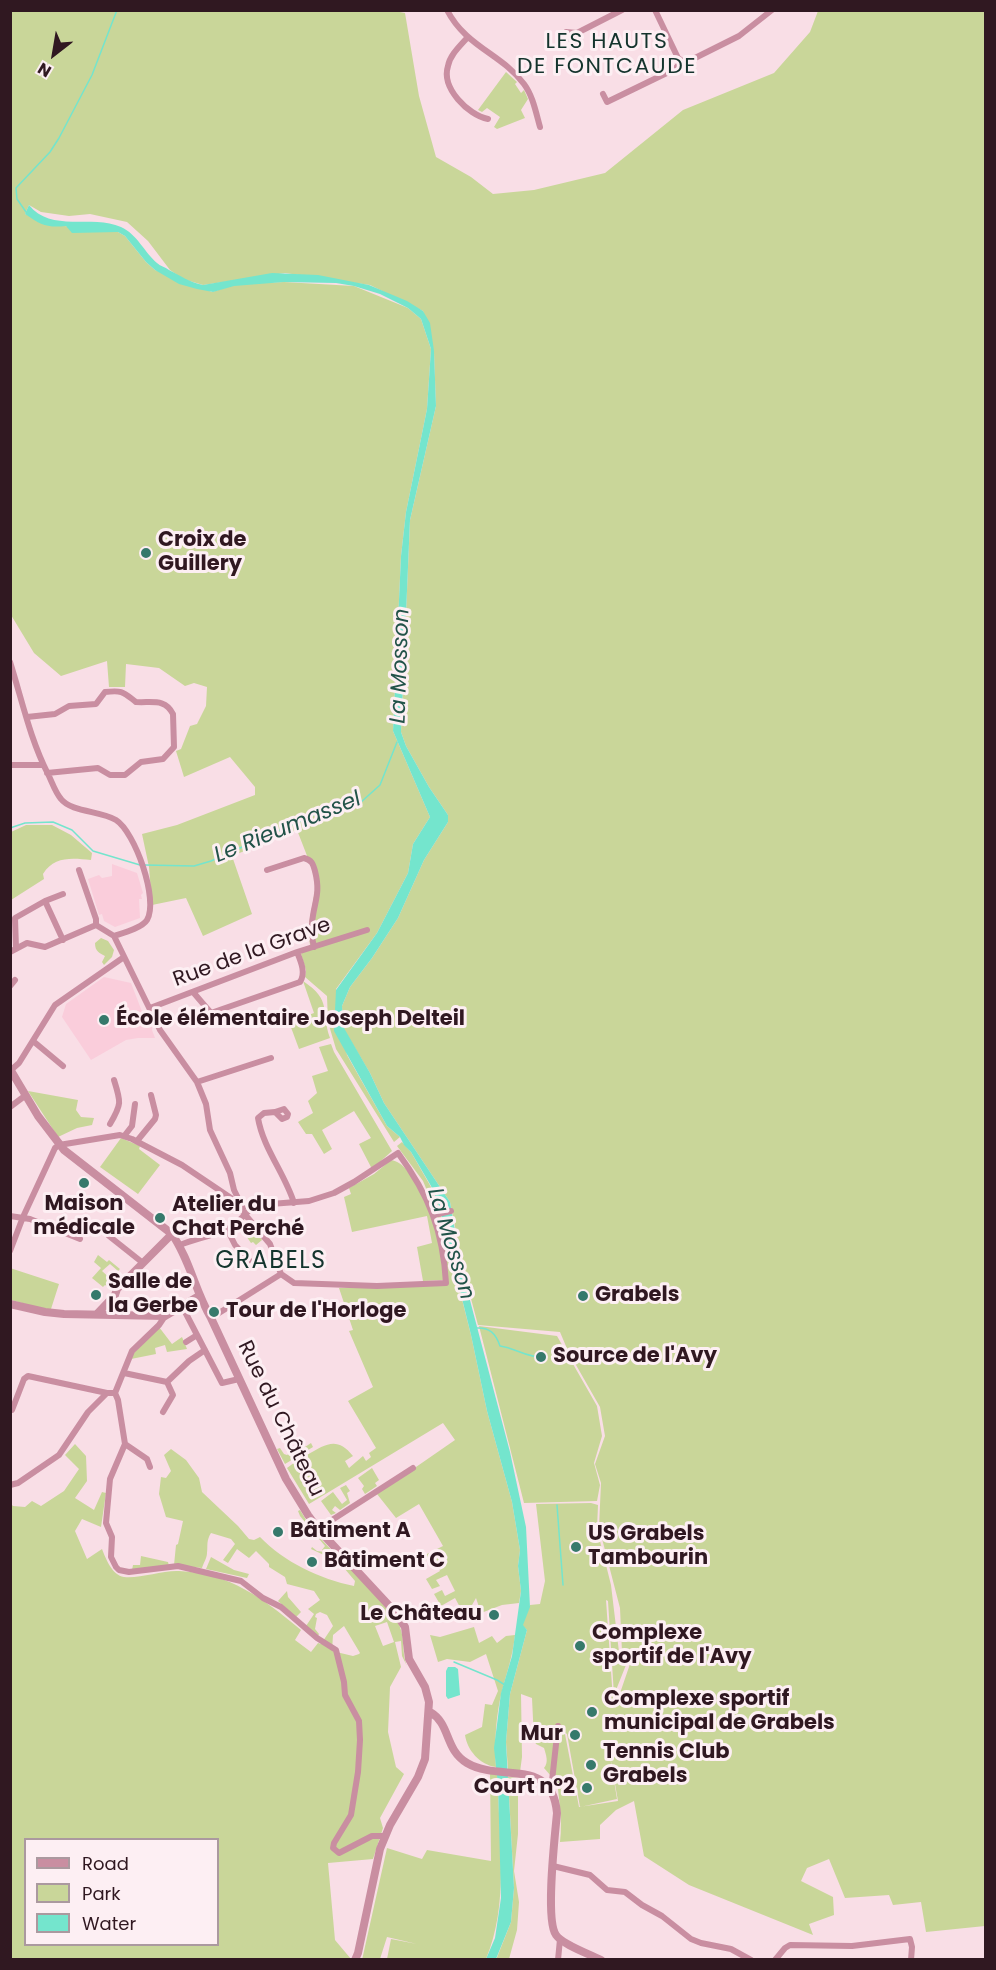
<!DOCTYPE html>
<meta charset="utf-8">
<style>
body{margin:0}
#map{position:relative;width:996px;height:1970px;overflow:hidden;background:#f9dee6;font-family:Poppins,sans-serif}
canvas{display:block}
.frame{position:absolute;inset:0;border:12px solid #301821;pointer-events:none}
.legend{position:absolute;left:24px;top:1838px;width:195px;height:108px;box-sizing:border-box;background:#fdeff3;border:2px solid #ab999f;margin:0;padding:8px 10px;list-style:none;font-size:18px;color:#301821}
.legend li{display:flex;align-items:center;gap:12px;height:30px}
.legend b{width:30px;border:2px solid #ab999f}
.north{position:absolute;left:24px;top:24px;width:60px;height:60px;-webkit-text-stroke:4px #fdeff3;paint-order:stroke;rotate:211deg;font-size:16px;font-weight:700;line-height:24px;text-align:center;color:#301821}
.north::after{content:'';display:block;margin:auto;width:21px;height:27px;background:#301821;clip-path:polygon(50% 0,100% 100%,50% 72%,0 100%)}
</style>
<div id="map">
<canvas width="996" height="1970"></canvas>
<div class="frame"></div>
<ul class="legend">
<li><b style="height:8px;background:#c98ea1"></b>Road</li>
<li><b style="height:16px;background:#c9d699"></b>Park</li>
<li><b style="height:16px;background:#74e5cd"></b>Water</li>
</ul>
<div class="north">N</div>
</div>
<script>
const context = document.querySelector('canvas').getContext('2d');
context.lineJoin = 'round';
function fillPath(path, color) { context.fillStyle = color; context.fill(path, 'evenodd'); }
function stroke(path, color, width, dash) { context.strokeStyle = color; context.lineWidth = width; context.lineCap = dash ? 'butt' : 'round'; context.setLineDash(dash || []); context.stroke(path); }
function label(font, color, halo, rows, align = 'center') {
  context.font = font + ' Poppins,sans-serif'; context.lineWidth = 6; context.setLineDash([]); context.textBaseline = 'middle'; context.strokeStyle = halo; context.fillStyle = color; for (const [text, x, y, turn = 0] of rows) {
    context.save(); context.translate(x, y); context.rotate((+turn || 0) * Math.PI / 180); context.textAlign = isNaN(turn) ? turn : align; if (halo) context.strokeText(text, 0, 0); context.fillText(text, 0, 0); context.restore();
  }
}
fillPath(new Path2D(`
 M112,864L137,873L143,893L141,895L142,899H139L140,918L115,927L104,921L102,914L99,915L88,879L99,875L102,878L112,876Z
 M104,977L131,983L146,1022L153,1024L152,1030L155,1038H138L126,1040L91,1060L62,1017L66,1004Z`), '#facddb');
fillPath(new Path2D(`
 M389,10L405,13L419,96L436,157L471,177L493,194L534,190L605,173L683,110L774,73L810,32L818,11H985V1926L926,1932L921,1902L893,1905L889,1895L845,1898L829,1859L807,1868L801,1881L833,1897L834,1915L809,1924L813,1935L689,1885L644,1856L634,1801L616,1810L600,1825V1839L560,1842C563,1817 558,1799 557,1775L551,1776L544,1768C549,1762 546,1755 544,1748L536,1744L534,1740L532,1698L521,1694L522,1757L520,1772L508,1769L506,1742L510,1694L527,1630L522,1625L530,1605L540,1604L545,1581L536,1504L591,1503L598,1505L597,1529L611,1585L619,1652L626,1665L614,1695L608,1601L606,1600L613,1700L618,1699L630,1664L622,1652L620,1608L599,1527L601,1483L595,1464L605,1436L600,1407L568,1351L560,1332L478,1325L465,1276L450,1202L384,1103L370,1073L343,1028L342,1006L350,987L372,958L398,918L424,860L448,822V815L429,787L406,746L401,732L410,520L436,406L434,353L423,311L370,285L285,273L203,285L183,279L170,270L148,241L127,222L90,214L69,216L41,212L29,205L25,214L47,224L118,232L125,236L146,262L155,270L212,292L237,284L284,282L354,286L408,308L421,319L431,349L427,409L406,512L401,556L393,731L430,817L413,844L408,873L377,933L336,989L347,1055L387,1126L400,1137L394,1142L336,1049L328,1022L327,996L305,977L306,970L301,954L310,945L308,929L316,885L311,866L297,830L232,856L252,914L203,936L186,898L152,905L149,867L142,834L177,825L255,795V787L230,757L184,777L176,751L181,749L190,726L197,724L206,706L207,687L194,683L185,686L159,668L126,664L125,687H109L107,661L61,676L34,653L11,615V11ZM553,1729L561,1730L567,1734L580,1807L617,1799L608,1744L618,1801L579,1807L565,1734L555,1733Z
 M506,72L517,82L515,84L521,93L524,90L528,99L521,110L525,118L497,129L494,127L500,117L487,108L482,112L478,110Z
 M26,825H52L71,835L92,853L91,860C72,858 54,856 43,874L44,879L11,900V832Z
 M101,938L108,941L114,950L112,957L104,965L102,962L105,956C100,953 95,952 95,943Z
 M303,981C333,1001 320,1010 330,1038L299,1049L289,1022L314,1013Z
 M331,1044L334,1052L392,1151L372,1169L359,1144L371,1138L354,1111L322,1130L332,1149L324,1154L312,1134H306L298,1122L313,1113L308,1101L317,1093L312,1076L328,1071L319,1047Z
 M28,1091L78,1100L76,1110L81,1117L94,1118L92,1125L77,1128L58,1137Z
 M121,1138L140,1146L139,1149L160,1165L138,1194L100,1167Z
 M402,1142L411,1152L431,1187L440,1211L436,1212L423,1181L397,1146Z
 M391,1160C415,1163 434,1221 439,1242C442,1254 442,1268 444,1280L423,1281L417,1247L432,1243L427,1216L352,1232L344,1197L351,1194L349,1188L374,1174Z
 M437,1216H441L471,1335L487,1411L512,1502L520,1550L518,1566L521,1591L519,1603L502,1605L481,1613L476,1598L472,1605L461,1609L455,1598L441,1606L434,1594L442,1590L445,1596L455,1591L447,1575L436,1580L440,1586L432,1589L426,1579L440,1571L433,1557L413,1566L411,1562L443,1546L419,1504L396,1518L377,1494L455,1440L443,1423L309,1504L287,1468C293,1463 300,1459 307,1455C326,1444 337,1436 353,1456L345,1461L349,1468L363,1456L366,1461L371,1457L369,1453L376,1448L348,1401L373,1387L349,1331L353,1330L339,1288L448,1284L445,1248Z
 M255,1229L262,1240L256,1245L253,1242L251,1243L244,1233L246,1230L249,1234Z
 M98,1255L107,1262L109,1260L120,1269L118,1271L110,1264L102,1271L113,1281L108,1287L105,1285L103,1287L92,1278L101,1268L94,1262Z
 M10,1268L59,1284L51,1309L48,1310L11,1300Z
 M479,1326L557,1336L597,1406L602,1436L594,1463L600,1485L597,1501L524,1503Z
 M159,1327L172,1344L182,1337L187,1349L167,1352L165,1345L155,1348L156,1354L131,1359L133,1354Z
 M311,1443L313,1447L285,1464L277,1449L280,1448L284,1454L287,1455L300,1446L302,1449Z
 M75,1444L86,1456L87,1481L75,1498L94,1510L102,1492L106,1493L101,1527L82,1519L75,1531L87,1559L102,1549C106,1559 112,1575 124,1577C139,1579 163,1570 179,1571C230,1573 264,1599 301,1630L295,1640L311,1652L318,1643L321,1644L333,1626L327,1615L320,1612L316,1614L315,1617L317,1618L315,1629L319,1634L318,1636L306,1626L314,1614L308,1609L320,1600L314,1591L287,1584L285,1577L269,1567V1564L256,1551L249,1558L237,1549L228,1563L223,1560L235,1544L231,1539L211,1533C206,1541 208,1545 207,1553C207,1558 203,1564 202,1568L174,1565L176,1545L178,1544L183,1521L166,1517L159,1494L161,1477L166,1478L171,1471L164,1455L171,1449L186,1460L199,1478L202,1492L238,1526L249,1539L254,1540L260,1537C284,1562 320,1579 354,1586L355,1581L339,1562L311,1549L312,1547L317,1551L325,1552L322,1550L325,1546L300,1516L298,1511L300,1510C325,1554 370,1577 397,1621C406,1635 401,1652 407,1666L402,1656L401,1641L395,1642L401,1667L390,1687L388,1732L396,1767L404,1774L380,1818L383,1828L373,1859L328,1863L335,1940L351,1959H11L10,1503L13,1506L25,1507L32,1501L41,1506L64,1491L79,1469L65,1455ZM387,1622L394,1642L383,1646L375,1626ZM344,1626L360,1653L359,1654L353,1656L332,1651L333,1635ZM26,1840H218V1944H26Z
 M372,1468L379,1480L375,1483L377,1486L365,1494L362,1489L364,1486L358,1478Z
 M346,1485L350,1491L347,1493L350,1503L340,1510L335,1506L332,1510L336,1513L331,1515L321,1501L333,1492L342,1504L347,1500L340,1488Z
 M141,1556L168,1562L169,1566L132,1570L133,1565H140Z
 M211,1557L234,1570L249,1574L247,1578L206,1569Z
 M287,1591L288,1597L301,1612L296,1617L278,1601Z
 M474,1627L479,1643L492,1636L497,1643L506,1636L515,1635C513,1655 507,1672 502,1691C496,1714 494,1744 496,1767C480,1765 467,1750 465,1735L482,1727L485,1704L492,1705L498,1691L486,1654L470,1662L447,1659L438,1662L430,1635L440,1637Z
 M490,1772L497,1773L498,1785C499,1844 509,1904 486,1959H387L391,1939L417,1944L387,1937L380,1959L362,1960L387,1848L422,1859L427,1850L491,1861Z
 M508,1777L518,1778V1834L514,1871L519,1902L517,1930L509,1959L496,1960L511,1922L514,1888Z`), '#c9d699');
fillPath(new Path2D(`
 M29,205C51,233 92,214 121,227C137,234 145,253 157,263C160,266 165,267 169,270C181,276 189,282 203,285L272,273L318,275L369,285L407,301L423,311L430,323L434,351L436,406L410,520L401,732L406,746L429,787L448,815V822L424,860L398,918L372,958L350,987L342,1006L344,1028L370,1073L384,1103L450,1202L462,1270L510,1452L526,1527L530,1607L523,1625L527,1630L510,1694L506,1742L514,1888L511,1922L496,1959H486L495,1938L501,1898L498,1785L494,1748L501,1693L512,1656L521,1591L518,1566L520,1550L512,1502L487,1411L471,1335L439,1206L431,1186L411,1152L404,1145L400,1137L387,1126L334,1031L336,990L377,933L408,873L413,844L430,817L393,731L401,556L406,512L427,409L431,349L421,319L408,308L380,294L354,286L336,283L284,282L234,286L213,292L197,289L179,284L155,270L146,262L125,236L118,232L72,233L66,226C47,228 41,225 25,214Z
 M448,1667H455L458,1669L460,1695L448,1699L446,1696V1671Z`), '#74e5cd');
stroke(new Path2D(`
 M26,212L17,199L16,188L50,152L59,138L92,75L117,10
 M10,828L25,823L53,822L72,830L93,851L140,865
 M145,865L194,866L211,861L325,810L360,803L380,785L397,742
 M476,1328C490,1327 496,1334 500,1346C515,1348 526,1357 541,1357
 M557,1505L563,1585
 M454,1662L497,1680L505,1685`), '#74e5cd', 1.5);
stroke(new Path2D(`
 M447,10C466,47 502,54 524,84C533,96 536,113 540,127
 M655,10L678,58L682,61
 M577,33L566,32L564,36L567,40H574L577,33L622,10
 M467,38C460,46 450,55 448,66C441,88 468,115 488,119
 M603,94L607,102L675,69L682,61L687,62L739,36L772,10
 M10,662C22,700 30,739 48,774C52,782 55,792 61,799C71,812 101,811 116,820C135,832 159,900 147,920C142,928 123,933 114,936
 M27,717L55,714L69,706L96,704L105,692C123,690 123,692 136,702C152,703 165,698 173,714L174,747L163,759L141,762L125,775H110L98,768L47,773
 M10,765H43
 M79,870L96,919V925
 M267,870L304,858C312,860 313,864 315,871C321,895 314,901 312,923C311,931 312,939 314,947
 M45,901L63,894
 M114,936L160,1030L197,1082L206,1104L210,1130L230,1173L234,1190L243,1208
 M16,948L15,918L45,901L63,940
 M10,952L27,943L45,947L96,925L114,936
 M10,986L15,980
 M193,992L211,1013L300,982C306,973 301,962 297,952
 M150,1008L297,952L367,930
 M33,1041L63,1066
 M11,1070L19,1063L55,1005L124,957
 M197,1082L271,1058
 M10,1107L26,1095
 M275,1112L284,1109L288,1114L287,1117L282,1119L275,1112L264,1113L258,1118C263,1148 285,1174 294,1203
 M110,1124C122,1104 121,1102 114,1080
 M125,1135L132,1126L135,1104
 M137,1141L155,1119L156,1115L151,1095
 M434,1215L451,1211
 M10,1216L30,1219L80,1239
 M227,1229L235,1245L249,1260L246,1263
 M109,1236L143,1263
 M180,1245C195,1239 212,1236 227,1229C240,1224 245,1210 258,1205L309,1201L334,1193L354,1182L398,1153C429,1195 443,1231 446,1283L377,1286L294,1283L281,1274
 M10,1251L23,1217L55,1148L59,1145L120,1135L132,1139L182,1165L231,1198L270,1244L281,1274
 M182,1306L222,1383L239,1379
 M165,1316L159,1325L132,1351L115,1393L118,1400L125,1444L110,1479L106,1523L112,1537L111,1557L116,1567L119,1570L129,1572L178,1566L241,1581L263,1598L281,1607L317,1638L336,1650L344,1682L345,1695L359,1721L360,1740L358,1772L351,1815L334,1843L333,1848L339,1853L372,1836H384
 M211,1318L281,1274
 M186,1342L197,1335
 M124,1373L167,1382L173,1395L163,1412
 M167,1382L189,1361L205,1350
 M12,1410L24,1379L28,1376L107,1393
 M125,1444L147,1459L150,1467
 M10,1485L18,1483L59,1455L88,1412L107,1393H115
 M318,1529L413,1468
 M549,1786L552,1781L558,1726
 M553,1866L590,1875L607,1890L625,1892L642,1905L662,1916L691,1939L701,1943L731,1949L751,1960
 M558,1960L560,1939
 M775,1960L785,1948L790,1945L852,1946L910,1939L912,1947L911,1960`), '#c98ea1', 6);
stroke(new Path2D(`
 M10,1069L38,1116L64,1150L172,1234C190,1260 195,1291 211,1318L286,1479L308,1515L319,1530L395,1612L405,1627L409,1659L425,1687L429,1702L425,1759L418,1777L390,1825L380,1849L358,1953L355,1960
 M10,1304L45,1312L64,1314L165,1316L199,1296
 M97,1314L115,1295L117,1289L172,1234
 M430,1712C451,1724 444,1749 467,1763C501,1783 552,1756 557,1813C555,1835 545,1920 556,1935C563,1945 590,1954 601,1960`), '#c98ea1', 8);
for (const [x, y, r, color] of [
 [146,553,6,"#36796b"],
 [104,1020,6,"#36796b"],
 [84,1183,6,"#36796b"],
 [160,1218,6,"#36796b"],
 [96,1295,6,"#36796b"],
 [583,1296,6,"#36796b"],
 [214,1312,6,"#36796b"],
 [541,1357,6,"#36796b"],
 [278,1532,6,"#36796b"],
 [576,1547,6,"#36796b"],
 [312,1562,6,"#36796b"],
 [494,1615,6,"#36796b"],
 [580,1646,6,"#36796b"],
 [592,1712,6,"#36796b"],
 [575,1735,6,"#36796b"],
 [591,1765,6,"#36796b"],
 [587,1788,6,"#36796b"]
]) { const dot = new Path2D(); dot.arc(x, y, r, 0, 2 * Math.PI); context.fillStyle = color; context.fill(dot); stroke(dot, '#fdeff3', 2); }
label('bold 21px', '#301821', '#fdeff3', [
 ["Croix de",158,541],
 ["Guillery",158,565],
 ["École élémentaire Joseph Delteil",116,1020],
 ["Maison",84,1205,"center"],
 ["médicale",84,1229,"center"],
 ["Atelier du",172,1206],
 ["Chat Perché",172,1230],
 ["Salle de",108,1283],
 ["la Gerbe",108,1307],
 ["Grabels",595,1296],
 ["Tour de l'Horloge",226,1312],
 ["Source de l'Avy",553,1357],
 ["Bâtiment A",290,1532],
 ["US Grabels",588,1535],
 ["Tambourin",588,1559],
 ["Bâtiment C",324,1562],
 ["Le Château",482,1615,"right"],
 ["Complexe",592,1634],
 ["sportif de l'Avy",592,1658],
 ["Complexe sportif",604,1700],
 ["municipal de Grabels",604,1724],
 ["Mur",563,1735,"right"],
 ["Tennis Club",603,1753],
 ["Grabels",603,1777],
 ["Court n°2",575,1788,"right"]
], 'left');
label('21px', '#301821', '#fdeff3', [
 ["Rue de la Grave",252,953,-20],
 ["Rue du Château",280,1419,64]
]);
context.letterSpacing = '1.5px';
label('22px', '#14342d', '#fdeff3', [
 ["LES HAUTS",607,42],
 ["DE FONTCAUDE",607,67]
]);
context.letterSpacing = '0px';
label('italic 22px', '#225349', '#fdeff3', [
 ["La Mosson",401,666,-88],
 ["Le Rieumassel",288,828,-22],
 ["La Mosson",450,1244,73]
]);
context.letterSpacing = '1.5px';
label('24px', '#14342d', '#fdeff3', [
 ["GRABELS",271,1262]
]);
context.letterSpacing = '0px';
</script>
